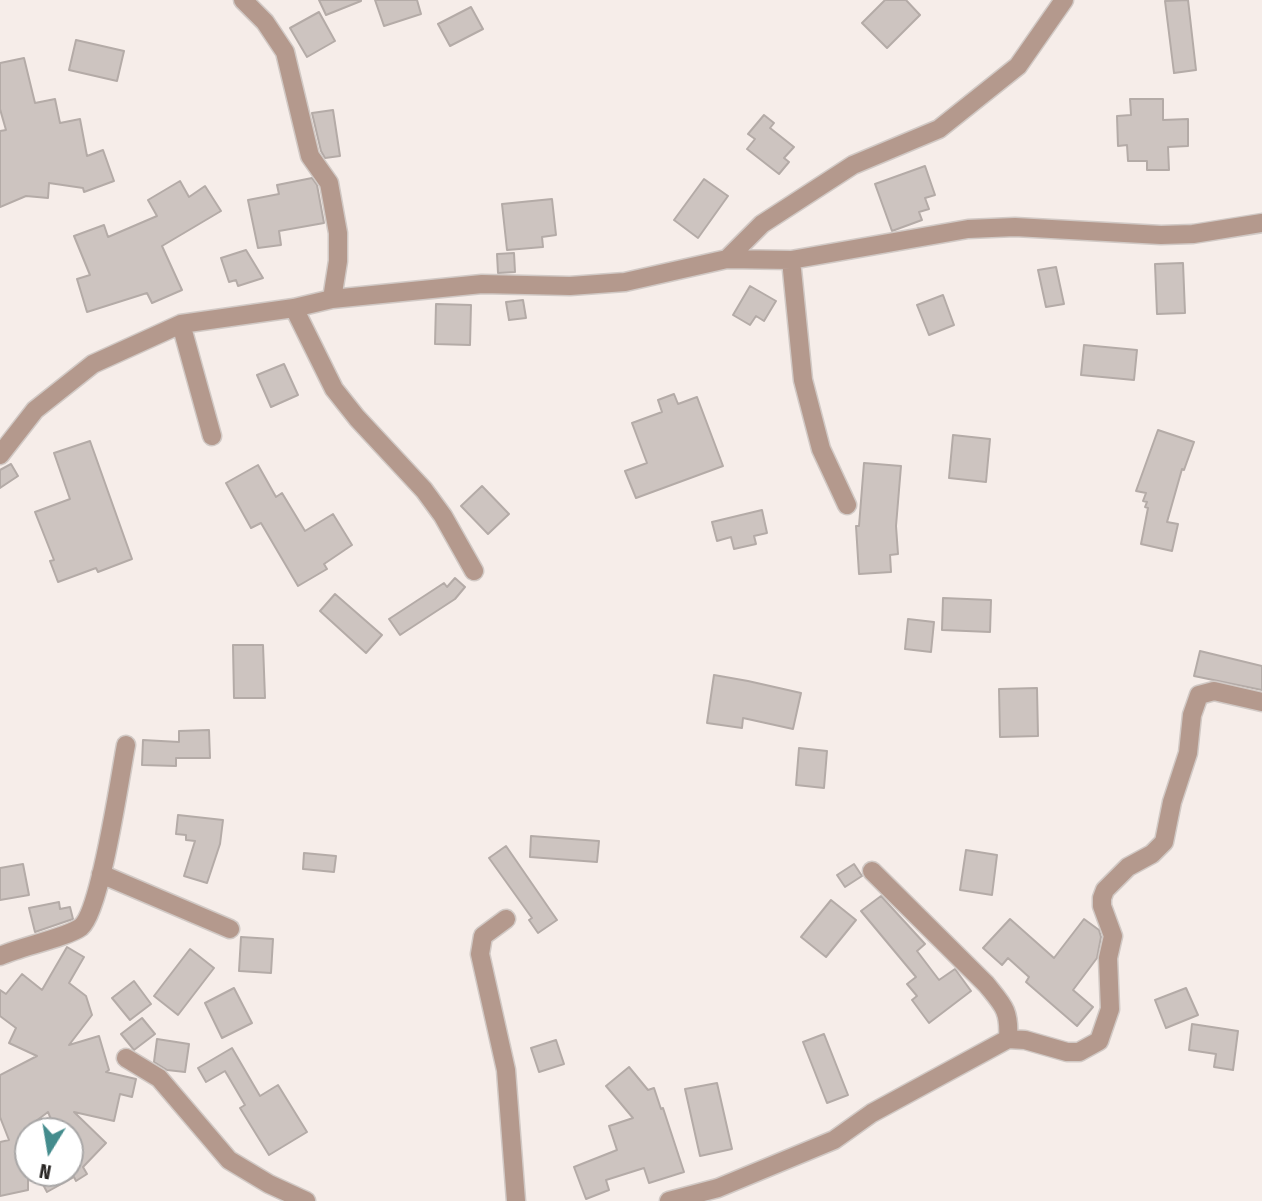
<!DOCTYPE html>
<style>
body{margin:0}
#map{position:relative;width:1262px;height:1201px;overflow:hidden;background:#f6ede9;font-family:"Fira Sans Condensed",sans-serif}
canvas{display:block}
.north{position:absolute;left:14px;top:1117px;width:70px;height:70px;box-sizing:border-box;background:#fff;border:2px solid #a9a7a7;border-radius:50%;rotate:191deg;font-size:19px;font-weight:700;line-height:28px;text-align:center;color:#272422}
.north::after{content:'';display:block;margin:auto;width:24px;height:32px;background:#448c8d;clip-path:polygon(50% 0,100% 100%,50% 72%,0 100%)}
</style>
<div id="map">
<canvas width="1262" height="1201"></canvas>
<div class="north">N</div>
</div>
<script>
const context = document.querySelector('canvas').getContext('2d');
context.lineJoin = 'round';
function fillPath(path, color) { context.fillStyle = color; context.fill(path, 'evenodd'); }
function stroke(path, color, width, dash) { context.strokeStyle = color; context.lineWidth = width; context.lineCap = dash ? 'butt' : 'round'; context.setLineDash(dash || []); context.stroke(path); }
const building = new Path2D(`
 M319,0H361V1L326,15Z
 M375,0H417L421,14L384,26Z
 M885,0H906L920,15L887,48L862,23Z
 M1188,0L1196,70L1174,73L1165,1Z
 M471,7L483,29L450,46L438,24Z
 M319,12L335,41L307,57L290,28Z
 M76,40L124,51L117,81L69,70Z
 M24,58L35,103L55,99L60,123L80,119L87,156L103,150L114,181L84,192L83,188L49,183L48,198L26,196L0,207V131L6,130L0,109V63Z
 M1130,99H1163V120L1188,119V146L1168,147L1169,170H1147V161H1128L1127,145L1118,146L1117,116L1131,115Z
 M333,110L340,156L325,158L321,151L312,113Z
 M764,115L774,123L770,128L794,147L784,158L789,162L779,174L747,149L755,139L748,134Z
 M925,166L935,195L925,198L929,209L919,212L922,220L892,231L875,184Z
 M312,178L317,185L324,223L279,231L281,245L258,248L248,200L279,194L277,185Z
 M704,179L728,196L698,238L674,220Z
 M180,181L189,197L205,186L221,211L162,246L182,290L152,303L147,293L87,312L77,279L90,275L74,236L104,225L108,237L157,216L148,200Z
 M552,199L556,235L542,237L543,247L507,250L502,204Z
 M246,250L263,278L238,286L236,280L229,282L221,258Z
 M514,253L515,272L498,273L497,254Z
 M1183,263L1185,313L1157,314L1155,264Z
 M1056,267L1064,304L1046,307L1038,270Z
 M750,286L776,301L764,321L756,316L750,325L733,315Z
 M943,295L954,325L929,335L917,305Z
 M523,300L526,318L509,320L506,302Z
 M436,304L471,305L470,345L435,344Z
 M1084,345L1137,350L1134,380L1081,375Z
 M284,364L298,395L271,407L257,375Z
 M674,394L678,404L697,397L723,466L636,498L625,471L647,463L632,423L662,412L658,400Z
 M1158,430L1194,442L1184,470L1182,469L1167,522L1178,524L1172,551L1141,544L1148,508L1145,507L1147,502L1143,501L1146,493L1136,491Z
 M953,435L990,439L986,482L949,478Z
 M90,441L132,559L98,572L96,568L58,582L50,561L54,560L35,512L70,499L54,453Z
 M864,463L901,466L896,526L898,554L890,555L891,572L859,574L856,526H859Z
 M11,464L18,476L0,488V470Z
 M258,465L276,497L282,493L305,531L333,514L352,545L324,564L327,569L298,586L261,523L251,528L226,483Z
 M482,486L509,514L488,534L461,506Z
 M762,510L767,533L754,536L756,544L734,549L731,537L717,541L712,522Z
 M455,578L465,587L455,599L400,635L389,619L444,583L447,587Z
 M335,594L382,635L366,653L320,611Z
 M943,598L991,600L990,632L942,630Z
 M908,619L934,622L931,652L905,649Z
 M233,645H263L265,698H234Z
 M1200,651L1262,666V690L1194,676Z
 M714,675L748,681L801,693L793,729L743,718L742,728L707,723Z
 M1037,688L1038,736L1000,737L999,689Z
 M209,730L210,758H176V766L142,765L143,740L179,742V731Z
 M799,748L827,751L824,788L796,785Z
 M178,815L223,820L220,844L207,883L184,876L195,841L186,840V835L176,834Z
 M531,836L599,841L597,862L530,857Z
 M506,846L557,920L538,933L529,920L532,918L489,858Z
 M966,850L997,855L992,895L960,890Z
 M304,853L336,856L334,872L303,869Z
 M23,864L29,895L0,900V868Z
 M854,864L862,876L845,887L837,875Z
 M881,896L925,944L917,951L939,980L955,969L971,991L929,1023L912,1000L917,996L907,984L916,977L861,911Z
 M831,900L856,920L826,957L801,937Z
 M59,902L60,909L70,907L73,919L35,932L29,908Z
 M1010,919L1054,958L1084,919L1099,930L1101,937L1097,958L1073,990L1093,1007L1077,1026L1026,982L1029,977L1008,958L1002,965L983,948Z
 M241,937L273,939L271,973L239,971Z
 M67,947L84,957L69,983L86,996L92,1015L69,1045L99,1036L109,1070L106,1072L136,1079L132,1097L120,1094L114,1121L74,1112L106,1143L83,1167L87,1174L76,1181L74,1177L47,1192L40,1179L51,1173H70V1131H56L48,1112L28,1127V1190L0,1196V1142L9,1140L0,1117V1075L37,1056L9,1043L16,1028L0,1016V990L6,994L22,974L42,990Z
 M190,949L214,968L178,1015L154,996Z
 M134,981L151,1004L130,1020L112,998Z
 M234,988L252,1023L222,1038L205,1003Z
 M1186,988L1198,1015L1166,1028L1155,1000Z
 M142,1018L155,1034L134,1050L121,1034Z
 M1192,1024L1238,1031L1233,1070L1214,1067L1216,1054L1189,1050Z
 M824,1034L848,1095L827,1103L803,1042Z
 M157,1039L189,1044L185,1072L167,1070L154,1062Z
 M556,1040L564,1064L539,1072L531,1048Z
 M232,1048L260,1096L278,1085L307,1132L269,1155L240,1108L245,1105L225,1071L206,1082L198,1068Z
 M629,1067L648,1090L654,1088L661,1109L663,1108L684,1172L649,1183L644,1168L606,1180L609,1190L586,1199L574,1167L617,1150L609,1126L633,1118L606,1086Z
 M717,1083L732,1149L700,1156L685,1089Z`);
fillPath(building, '#cdc4c0');
stroke(building, '#b4aba7', 2);
const minor = new Path2D(`
 M243,0L265,22L285,52L310,156L329,183L338,233V261L332,299
 M727,259L762,224L853,165L939,129L1018,66L1064,0
 M791,260L803,380L821,449L847,505
 M294,308L334,389L357,418L424,490L443,516L474,571
 M181,324L212,436
 M0,455L35,410L93,364L181,324L294,308L332,299L482,284L570,286L625,282L727,259L791,260L968,229L1015,227L1161,235L1193,234L1262,223
 M872,871L986,984C1003,1005 1010,1010 1008,1039
 M101,874L230,929
 M506,919L483,936L480,954L506,1070L516,1201
 M0,956C20,947 68,937 81,927C101,910 120,776 126,745
 M126,1058L159,1078L229,1160L269,1184L306,1201
 M669,1201L718,1188L834,1140L872,1113L1008,1039L1025,1040L1067,1052H1079L1099,1041L1110,1009L1108,958L1113,936L1102,906V898L1105,890L1128,867L1152,854L1164,842L1172,802L1188,753L1192,715L1199,695L1214,691L1262,702`);
stroke(minor, '#d1c9c5', 21);
stroke(minor, '#b4998d', 18);
</script>
